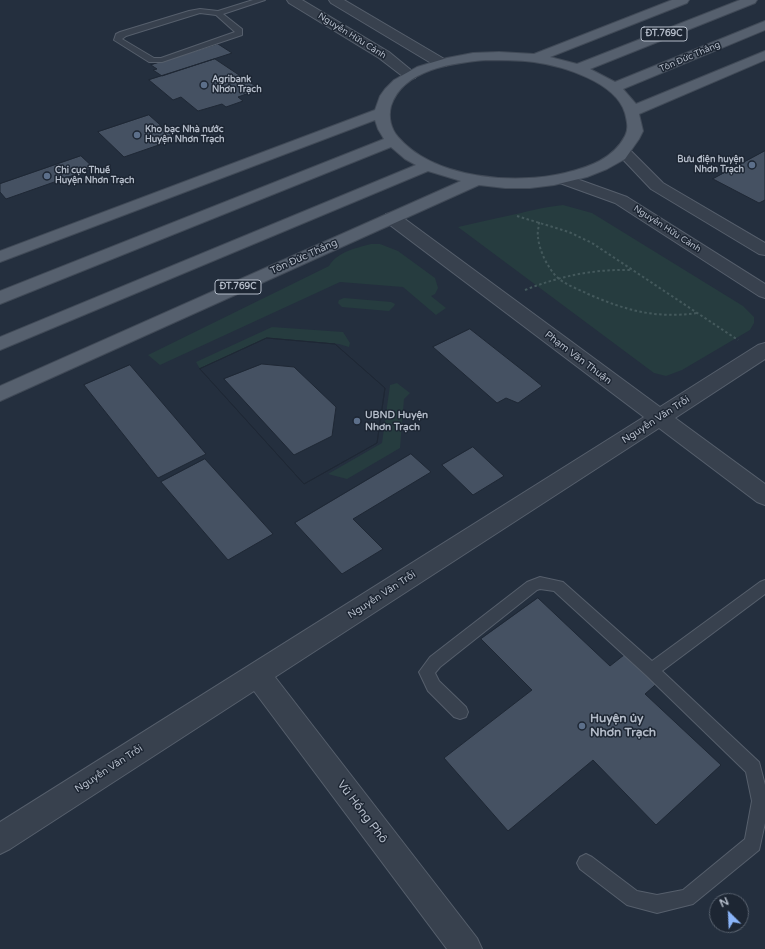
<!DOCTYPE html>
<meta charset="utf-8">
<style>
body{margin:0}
#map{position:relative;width:765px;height:949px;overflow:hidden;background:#242f3e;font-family:"Varela Round",sans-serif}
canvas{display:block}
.north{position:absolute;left:709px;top:893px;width:40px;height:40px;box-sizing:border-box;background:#1d2633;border:1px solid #59626f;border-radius:50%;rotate:336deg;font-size:11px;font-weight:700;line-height:16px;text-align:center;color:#b4bcc9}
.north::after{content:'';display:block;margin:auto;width:14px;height:18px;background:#8ab4f8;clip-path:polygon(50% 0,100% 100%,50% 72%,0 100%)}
</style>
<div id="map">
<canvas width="765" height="949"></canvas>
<div class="north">N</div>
</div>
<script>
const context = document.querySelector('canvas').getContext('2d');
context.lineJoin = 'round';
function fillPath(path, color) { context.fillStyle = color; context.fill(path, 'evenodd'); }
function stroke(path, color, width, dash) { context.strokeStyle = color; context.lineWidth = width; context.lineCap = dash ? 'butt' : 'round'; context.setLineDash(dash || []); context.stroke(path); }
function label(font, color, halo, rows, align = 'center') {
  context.font = font + ' "Varela Round",sans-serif'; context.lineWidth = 3; context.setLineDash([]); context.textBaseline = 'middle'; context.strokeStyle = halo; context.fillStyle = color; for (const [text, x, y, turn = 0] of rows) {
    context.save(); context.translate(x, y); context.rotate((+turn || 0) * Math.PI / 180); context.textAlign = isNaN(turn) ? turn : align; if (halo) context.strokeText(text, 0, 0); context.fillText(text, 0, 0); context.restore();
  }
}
fillPath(new Path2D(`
 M563,205L592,213L743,306L754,317V323L750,330L682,370L666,376L654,373L458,227C474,223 490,220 507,216C526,212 543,207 563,205Z
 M371,244H380L398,251L435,278L438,288L435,294L431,296L446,308L436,315L403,287L340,282L160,365L148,355L329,266C337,252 356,248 371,244Z
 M344,298L391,302L395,304L394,306L389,311L342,307L338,303L339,300Z
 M272,327L343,332L350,343L349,347L339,344L267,338L200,369L196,362Z
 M397,383L410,393L404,399L400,448L347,479L328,474L382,443L390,385Z`), '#263c3f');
const building = new Path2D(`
 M218,44L232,53L162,76L153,70L157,69L151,65Z
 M215,59L260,89L238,97L243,101L226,107L222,104L198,111L181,97L173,100L149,80Z
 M149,115L176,139L124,157L98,132Z
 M765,151V200L759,203L713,179Z
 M81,156L94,168L6,199L0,192V184Z
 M470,329L531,377L542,386L518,403L506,398L497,403L433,347Z
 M267,338L335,344L385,388L377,443L304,484L200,369ZM262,364L294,367L336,407L332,436L294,455L224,379Z
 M267,338L335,344L385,388L377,443L304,484L200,369Z
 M130,365L206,454L158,478L84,385Z
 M473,447L504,476L473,495L442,465Z
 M411,454L431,472L353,519L383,549L342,574L295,523Z
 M205,459L273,534L228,560L161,482Z
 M538,598L610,666L629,651L661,680L645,694L721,765L656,825L593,760L508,831L444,758L532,690L481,639Z`);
fillPath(building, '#455162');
stroke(building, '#1f2835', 1);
const service = new Path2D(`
 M253,0H265L223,14L242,29V35L162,62H149L114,40L116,34L120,32L189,11L200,9L218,11ZM200,13L216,15L235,32L161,58H154L122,39L126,36Z
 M540,577L563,582L652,661L760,582L765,580V594L662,671L759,762L765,785V823L759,850L693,904L657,913L627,905L580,869L577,863L580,857L586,854L592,857L637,891L657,895L683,890L745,839L752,801L746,772L646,675L554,591L540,589L537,590L440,667L435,673L439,681L466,707L468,712L466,717L460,719L454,717L428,691L419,672L430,657L527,582Z`);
const minor = new Path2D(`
 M392,213L398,214L660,407L758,345L765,343V359L675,418L765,484V505L757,502L659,428L275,677L477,938L482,949H447L254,691L10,849L0,854V822L644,417L386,222L384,218L386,214Z`);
const tertiary = new Path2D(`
 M287,0H302L389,52L417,75L415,78L410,79L405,78L379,58L289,3Z
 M329,0H344L446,60L448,63L446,66H436L331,3Z
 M623,146L628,148L663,183L765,243V255L759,254L651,189L615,151L618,148Z
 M563,174L627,197L765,284V298L759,296L615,203L557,182L555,179L557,176Z`);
const primary = new Path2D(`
 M672,0H689L687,3L550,57L577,64L740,0H757L755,3L590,69L615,82L765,21V30L623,89L636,104L765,51V60L639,114L643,131L639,139L625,159L607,169L587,177L554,185L530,188H505L479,185L0,401V386L461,181L428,171L0,350V337L416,165L405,159L391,147L0,304V291L384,139L378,129L375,120L0,262V251L375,110L380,96L385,89L394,80L417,67L447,58L473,53L499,52L534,54ZM486,60C502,60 518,60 534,62C563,66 616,82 625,113C627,121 629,129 625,136C613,159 589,167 565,173C515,185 434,179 398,137C391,129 388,117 391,106C403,69 453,63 486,60Z`);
stroke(service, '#565f6c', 2);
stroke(minor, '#565f6c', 2);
stroke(tertiary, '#565f6c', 2);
stroke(primary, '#414a57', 2);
stroke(new Path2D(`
 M517,216L569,232L592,243L738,340
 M539,222C539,227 537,232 538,237C539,250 548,269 558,278C566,285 578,289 588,294C625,310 655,319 697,313
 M525,290C560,276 594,269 631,270`), '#44595c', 2, [2.5, 2.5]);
fillPath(service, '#38414e');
fillPath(minor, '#38414e');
fillPath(tertiary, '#38414e');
fillPath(primary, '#56606e');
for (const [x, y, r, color] of [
 [204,85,4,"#5c6f8a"],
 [137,135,4,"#5c6f8a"],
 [752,165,4,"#5c6f8a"],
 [47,176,4,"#5c6f8a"],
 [357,421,4,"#5c6f8a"],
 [582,726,4,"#5c6f8a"]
]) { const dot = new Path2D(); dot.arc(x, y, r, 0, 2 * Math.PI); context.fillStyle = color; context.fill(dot); stroke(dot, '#1d2633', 1.5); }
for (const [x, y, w] of [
 [664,34,46],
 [238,287,46]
]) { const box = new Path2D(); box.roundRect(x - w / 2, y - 7, w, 14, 3); context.fillStyle = '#1d2633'; context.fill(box); stroke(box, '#b4bcc9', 1); }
label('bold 9px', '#b4bcc9', null, [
 ["ĐT.769C",664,34],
 ["ĐT.769C",238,287]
]);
label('9px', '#b4bcc9', '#1d2633', [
 ["Nguyễn Hữu Cảnh",352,36,32],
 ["Tôn Đức Thắng",690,57,-23],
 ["Nguyễn Hữu Cảnh",667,229,33]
]);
label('bold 9px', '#b4bcc9', '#1d2633', [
 ["Agribank",212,80],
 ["Nhơn Trạch",212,90],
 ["Kho bạc Nhà nước",145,130],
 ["Huyện Nhơn Trạch",145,140],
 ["Bưu điện huyện",744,160,"right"],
 ["Nhơn Trạch",744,170,"right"],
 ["Chi cục Thuế",55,171],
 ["Huyện Nhơn Trạch",55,181]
], 'left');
label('10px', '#b4bcc9', '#1d2633', [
 ["Tôn Đức Thắng",304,257,-24],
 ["Phạm Văn Thuận",578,358,37],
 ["Nguyễn Văn Trỗi",656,420,-33],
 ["Nguyễn Văn Trỗi",382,595,-33],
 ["Nguyễn Văn Trỗi",109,769,-33]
]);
label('bold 10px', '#b4bcc9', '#1d2633', [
 ["UBND Huyện",365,415],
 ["Nhơn Trạch",365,427]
], 'left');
label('bold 12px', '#b4bcc9', '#1d2633', [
 ["Huyện ủy",590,719],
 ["Nhơn Trạch",590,733]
], 'left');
label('12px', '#b4bcc9', '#1d2633', [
 ["Vũ Hồng Phô",362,812,53]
]);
</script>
